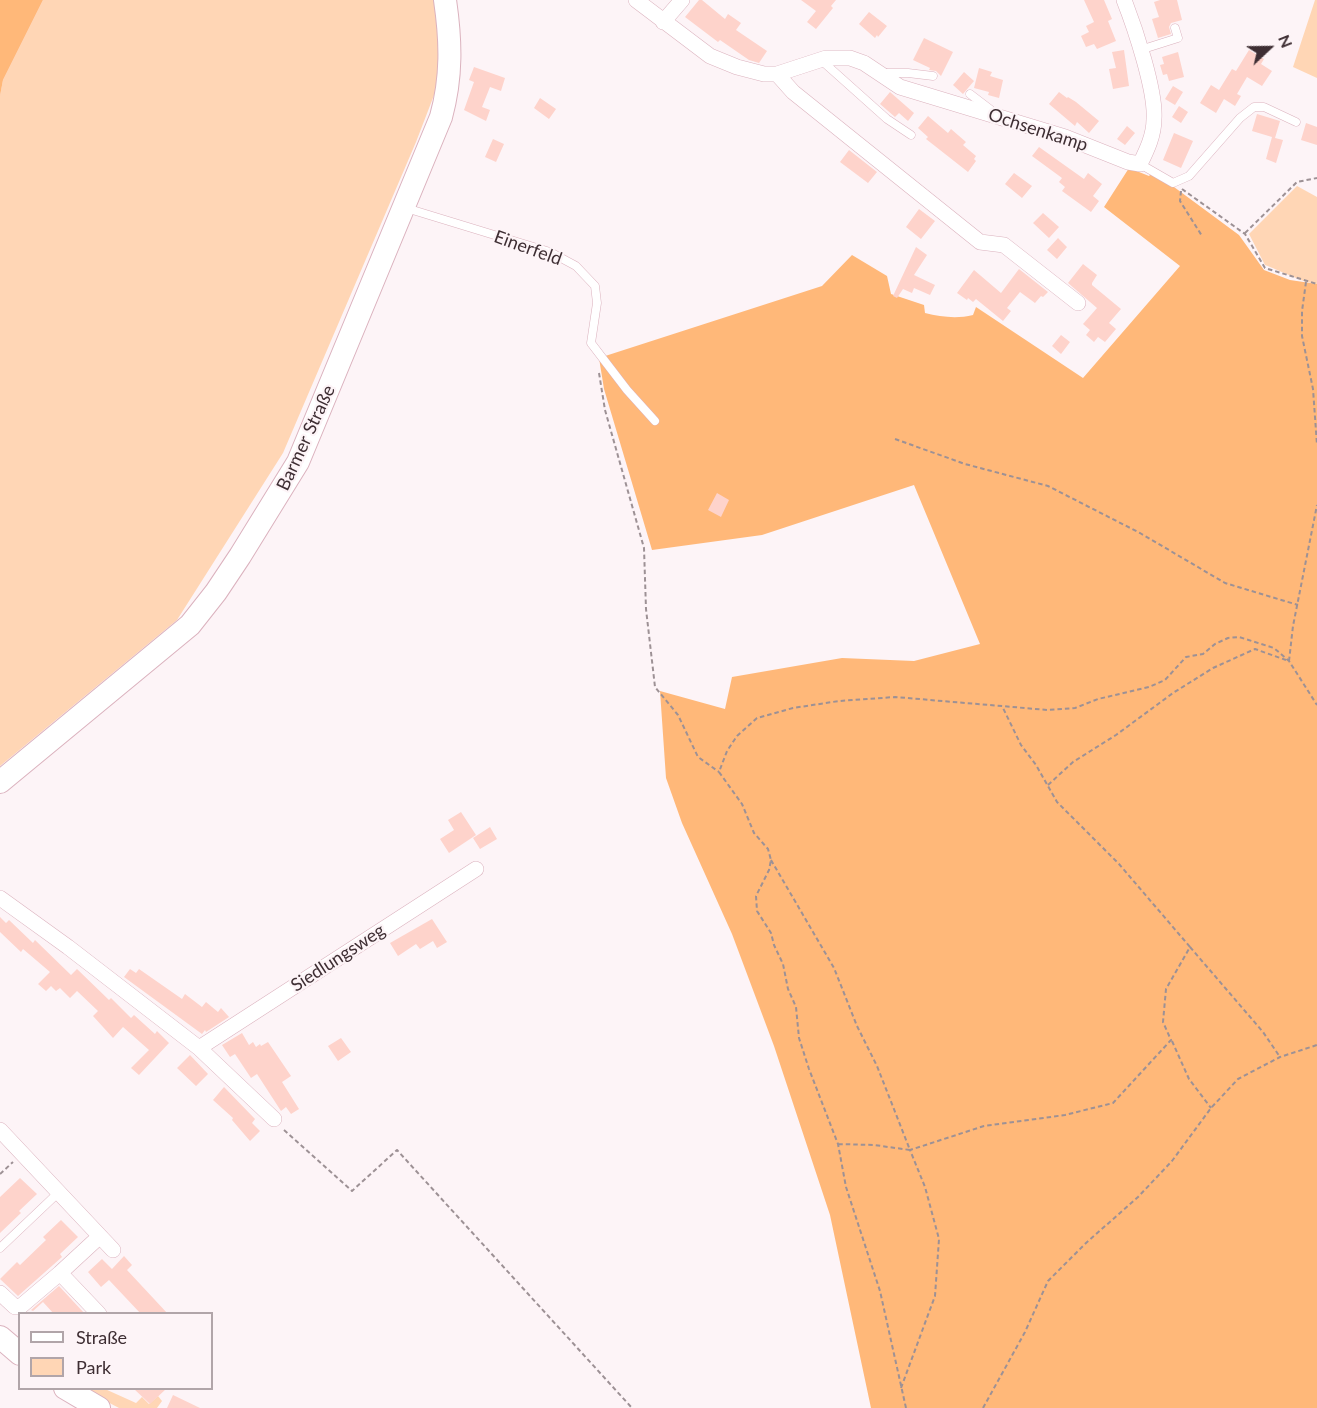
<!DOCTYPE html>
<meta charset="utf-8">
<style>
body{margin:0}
#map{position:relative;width:1317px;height:1408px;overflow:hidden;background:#fdf4f7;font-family:Lato,sans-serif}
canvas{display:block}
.legend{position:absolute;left:18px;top:1312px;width:195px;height:78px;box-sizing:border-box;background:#fdf4f7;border:2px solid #b1a5a9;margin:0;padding:8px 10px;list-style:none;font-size:18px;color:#3e2e33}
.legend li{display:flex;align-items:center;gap:12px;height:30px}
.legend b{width:30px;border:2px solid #b1a5a9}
.north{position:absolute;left:1239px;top:18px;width:60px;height:60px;-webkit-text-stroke:4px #fdf4f7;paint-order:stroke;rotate:68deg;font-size:16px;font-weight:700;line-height:24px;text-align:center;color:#3e2e33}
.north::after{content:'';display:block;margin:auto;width:21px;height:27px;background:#3e2e33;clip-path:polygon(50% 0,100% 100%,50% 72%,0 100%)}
</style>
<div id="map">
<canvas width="1317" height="1408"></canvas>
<ul class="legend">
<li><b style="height:8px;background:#fff"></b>Straße</li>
<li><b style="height:16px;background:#ffd6b5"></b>Park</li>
</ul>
<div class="north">N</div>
</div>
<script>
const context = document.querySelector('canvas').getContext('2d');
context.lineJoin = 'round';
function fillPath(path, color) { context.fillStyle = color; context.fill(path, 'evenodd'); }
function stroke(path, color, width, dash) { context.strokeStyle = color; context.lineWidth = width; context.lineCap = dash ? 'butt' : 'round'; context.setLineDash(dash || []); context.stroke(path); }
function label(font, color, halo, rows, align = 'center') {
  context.font = font + ' Lato,sans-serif'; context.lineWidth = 4.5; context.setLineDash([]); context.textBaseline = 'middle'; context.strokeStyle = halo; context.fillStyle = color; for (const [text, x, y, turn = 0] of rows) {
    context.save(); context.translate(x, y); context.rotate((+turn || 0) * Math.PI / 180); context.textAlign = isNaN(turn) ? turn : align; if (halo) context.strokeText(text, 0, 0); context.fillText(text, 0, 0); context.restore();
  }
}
fillPath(new Path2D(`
 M43,0H435L441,67L436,90L416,142L283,453L177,620L0,766V96L3,80Z
 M1315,0H1317V78L1293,67Z
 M1297,186L1317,197V284C1304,283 1279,270 1265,265L1249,234Z
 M83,1389H105L136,1403L142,1397L149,1404L158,1396L162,1401L157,1408H119Z`), '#ffd6b5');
fillPath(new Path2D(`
 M0,0H43L3,80L0,96Z
 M1129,168L1149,176L1151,174L1174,187L1239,235L1264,270L1290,280L1317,284V1408H871L830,1215L774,1046L732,934L682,823L666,778L660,691L725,709L732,677L842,658L914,661L980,644L914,485L762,535L652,550L604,389L599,358L822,286L852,255L887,276L891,294L924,305L925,313C941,317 957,319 973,315L976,307L1083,378L1180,266L1104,207Z`), '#ffb879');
fillPath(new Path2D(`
 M699,0H702L725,19L728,14L741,23L736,30L767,51L759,63L749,60L720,40L718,42L685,17Z
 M801,0H836L831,6L833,8L816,29L807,22L816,11Z
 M1084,0H1104L1112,19L1108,21L1116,41L1097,49L1094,44L1086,47L1081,36L1089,32L1086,26L1094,22Z
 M1160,0H1177L1182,20L1171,23L1169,27L1171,34L1158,38L1152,19L1159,17L1154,2Z
 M869,12L887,26L878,37L877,35L875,38L859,24Z
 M924,38L953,52L941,76L936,71L929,70L930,68L913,60Z
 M1124,50L1129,86L1113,89L1109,69L1116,68L1112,52Z
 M1249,50L1264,59L1261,64L1272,71L1262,86L1247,77L1237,94L1241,96L1235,106L1224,99L1216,113L1200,103L1211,85L1219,90L1232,69L1236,71Z
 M1178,52L1184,77L1169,81L1167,74L1163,75L1160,65L1164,64L1162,57Z
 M474,67L505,78L501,91L490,87L482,107L490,110L486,121L464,110L474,82L469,80Z
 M979,68L992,72L990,76L1003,80L999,98L988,95L989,92L974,88Z
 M964,72L974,81L963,94L953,85Z
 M1173,86L1183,92L1175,105L1165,99Z
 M890,92L914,113L908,121L899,113L895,117L880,104Z
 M1059,92L1067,98L1068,97L1076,102L1099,121L1089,133L1077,122L1075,126L1049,104Z
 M540,98L556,109L549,119L534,108Z
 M1179,106L1188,112L1181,123L1172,117Z
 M1257,114L1280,121L1275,138L1283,140L1276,163L1266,159L1272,137L1252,131Z
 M928,116L948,133L951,129L966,142L963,145L976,156L974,159L976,161L968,172L926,139L928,137L918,128Z
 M1306,123L1317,127V145L1301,140Z
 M1127,126L1135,133L1125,145L1117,139Z
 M1174,133L1193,141L1181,168L1163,160Z
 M493,139L504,144L496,162L485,157Z
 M1039,147L1084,179L1088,173L1102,184L1093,196L1099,201L1091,212L1062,191L1065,187L1059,182L1062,178L1032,156Z
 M849,150L877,172L868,183L840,162Z
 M1014,173L1032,186L1022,198L1005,184Z
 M919,209L935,221L921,239L906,227Z
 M1043,213L1059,227L1049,238L1033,223Z
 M1058,238L1067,247L1057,259L1047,250Z
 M916,247L927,255L914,275L935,285L930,295L914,288L912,293L903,289L897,298L893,296Z
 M1083,264L1097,275L1092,283V285L1121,309L1109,323L1116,329L1105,342L1098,337L1094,342L1086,335L1090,330L1083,324L1097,308L1068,283Z
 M1019,269L1048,292L1043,297L1041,296L1035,303L1020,292L1007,308L1011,311L1003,321L976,299L973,302L968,298L967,300L957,293L974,270L1001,293Z
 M1061,335L1070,342L1061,354L1052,346Z
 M717,493L729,500L721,517L708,510Z
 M461,812L476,835L449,853L440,839L454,830L448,820Z
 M490,827L497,839L480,849L473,838Z
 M0,917L6,923L9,920L33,943L35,940L71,975L77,969L109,1000L111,998L131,1018L134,1015L155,1034L157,1031L169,1043L139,1075L131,1068L149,1050L123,1027L113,1038L93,1016L98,1011L77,991L70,998L60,988L56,991L51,986L46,991L38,984L50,972L23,949L21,952L0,932Z
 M432,919L447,942L437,948L433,941L420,949L416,944L398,956L390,943Z
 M130,969L136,973L139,969L182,999L185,994L202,1007L206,1002L218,1012L221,1008L229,1017L206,1032L205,1030L202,1034L124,977Z
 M242,1033L249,1045L253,1042L256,1047L260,1044L261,1046L268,1042L291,1076L282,1082L299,1109L291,1114L286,1107L281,1111L257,1074L251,1078L235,1054L230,1057L222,1045Z
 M341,1038L351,1052L338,1061L328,1046Z
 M190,1055L208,1074L196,1086L177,1068Z
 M224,1087L255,1119L252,1123L260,1131L250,1141L232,1120L233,1118L213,1100Z
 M20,1178L37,1194L19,1211L21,1213L0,1233V1197Z
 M61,1220L78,1237L60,1254L62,1257L18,1296L0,1279L17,1262L20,1265L46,1240L43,1237Z
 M124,1256L132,1265L127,1270L168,1314H141L109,1280L101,1287L88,1272L102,1259L112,1269Z
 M59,1286L85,1314H54L43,1302L33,1311L31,1310Z
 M134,1389H166L150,1404Z
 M173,1395L200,1408H167Z`), '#fed3cb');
const service = new Path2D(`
 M1140,50L1178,38L1175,28
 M821,60L887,119L911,135
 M883,73H908L933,76
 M970,94L991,110
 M1140,164L1173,183L1189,176L1240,118L1254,107H1264L1296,122
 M406,208L550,252L576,266L595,286L597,303L591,343L627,390L655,421
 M0,1248L58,1193`);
const minor = new Path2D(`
 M636,0L710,56L737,67L764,74H777L826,58H850L864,63L900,87L1065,137L1128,162L1140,164C1147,150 1154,135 1154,119C1156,91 1135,28 1124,0
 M663,22L682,0
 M777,74L793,92L980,242L1004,245L1078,303
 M0,898L68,947L199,1048L274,1119
 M199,1048L476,869
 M0,1130L113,1250
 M0,1293L15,1307H20L60,1273
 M99,1314L60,1273L99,1237`);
const secondary = new Path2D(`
 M0,782L190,625L216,592L240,556L298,462L441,117C452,77 451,41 445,0
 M0,1337L20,1354
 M65,1388L99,1408`);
stroke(service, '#dbb2be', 9);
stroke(minor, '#dbb2be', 16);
stroke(secondary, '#dbb2be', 24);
stroke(new Path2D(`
 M1182,189L1245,234L1265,268L1317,284
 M1181,191L1180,201L1202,236
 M1245,233L1297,182L1317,178
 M1306,282L1302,311V336L1313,389L1317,445
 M599,373L605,410L644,548L646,609L655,687L678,715L698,757L719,772
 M895,439L965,464L1048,486L1140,533L1225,583L1298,605
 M1289,661L1293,626L1317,505
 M1048,785L1073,762L1116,735L1173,693L1213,668L1255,649L1286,660
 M771,860L834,968L857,1026L877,1066L910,1150L874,1145L838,1144
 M1190,947L1263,1032L1280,1057
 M1172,1041L1189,1079L1211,1108
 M284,1130L352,1191L397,1150L632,1408
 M0,1174L13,1162
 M901,1388L935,1296L939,1239L925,1187L910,1150L984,1126L1065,1115L1113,1103L1171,1040L1163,1022L1166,989L1190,947L1119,864L1057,802L1036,765L1021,745L1003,708
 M906,1408L880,1291L846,1187L838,1144L809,1069L799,1038L796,1007L788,989L783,964L774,945L771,933L757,911L756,896L769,870L771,860L768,849L754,833L742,804L719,772L727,751L737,736L757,718L793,708L839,701L895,697L1048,710L1075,708L1098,699L1149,687L1165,680L1186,657L1203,654L1215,644L1228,638L1239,637L1274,648L1289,661L1317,705
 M983,1408L1025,1332L1048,1281L1086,1243L1138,1197L1172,1161L1211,1108L1238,1079L1280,1057L1317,1045`), '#9d9195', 2, [4.5, 3]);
stroke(service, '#fff', 8);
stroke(minor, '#fff', 15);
stroke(secondary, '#fff', 22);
label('18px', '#3e2e33', '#fdf4f7', [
 ["Ochsenkamp",1038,130,18],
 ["Einerfeld",528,248,20],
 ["Barmer Straße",306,438,-65],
 ["Siedlungsweg",338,958,-33]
]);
</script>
